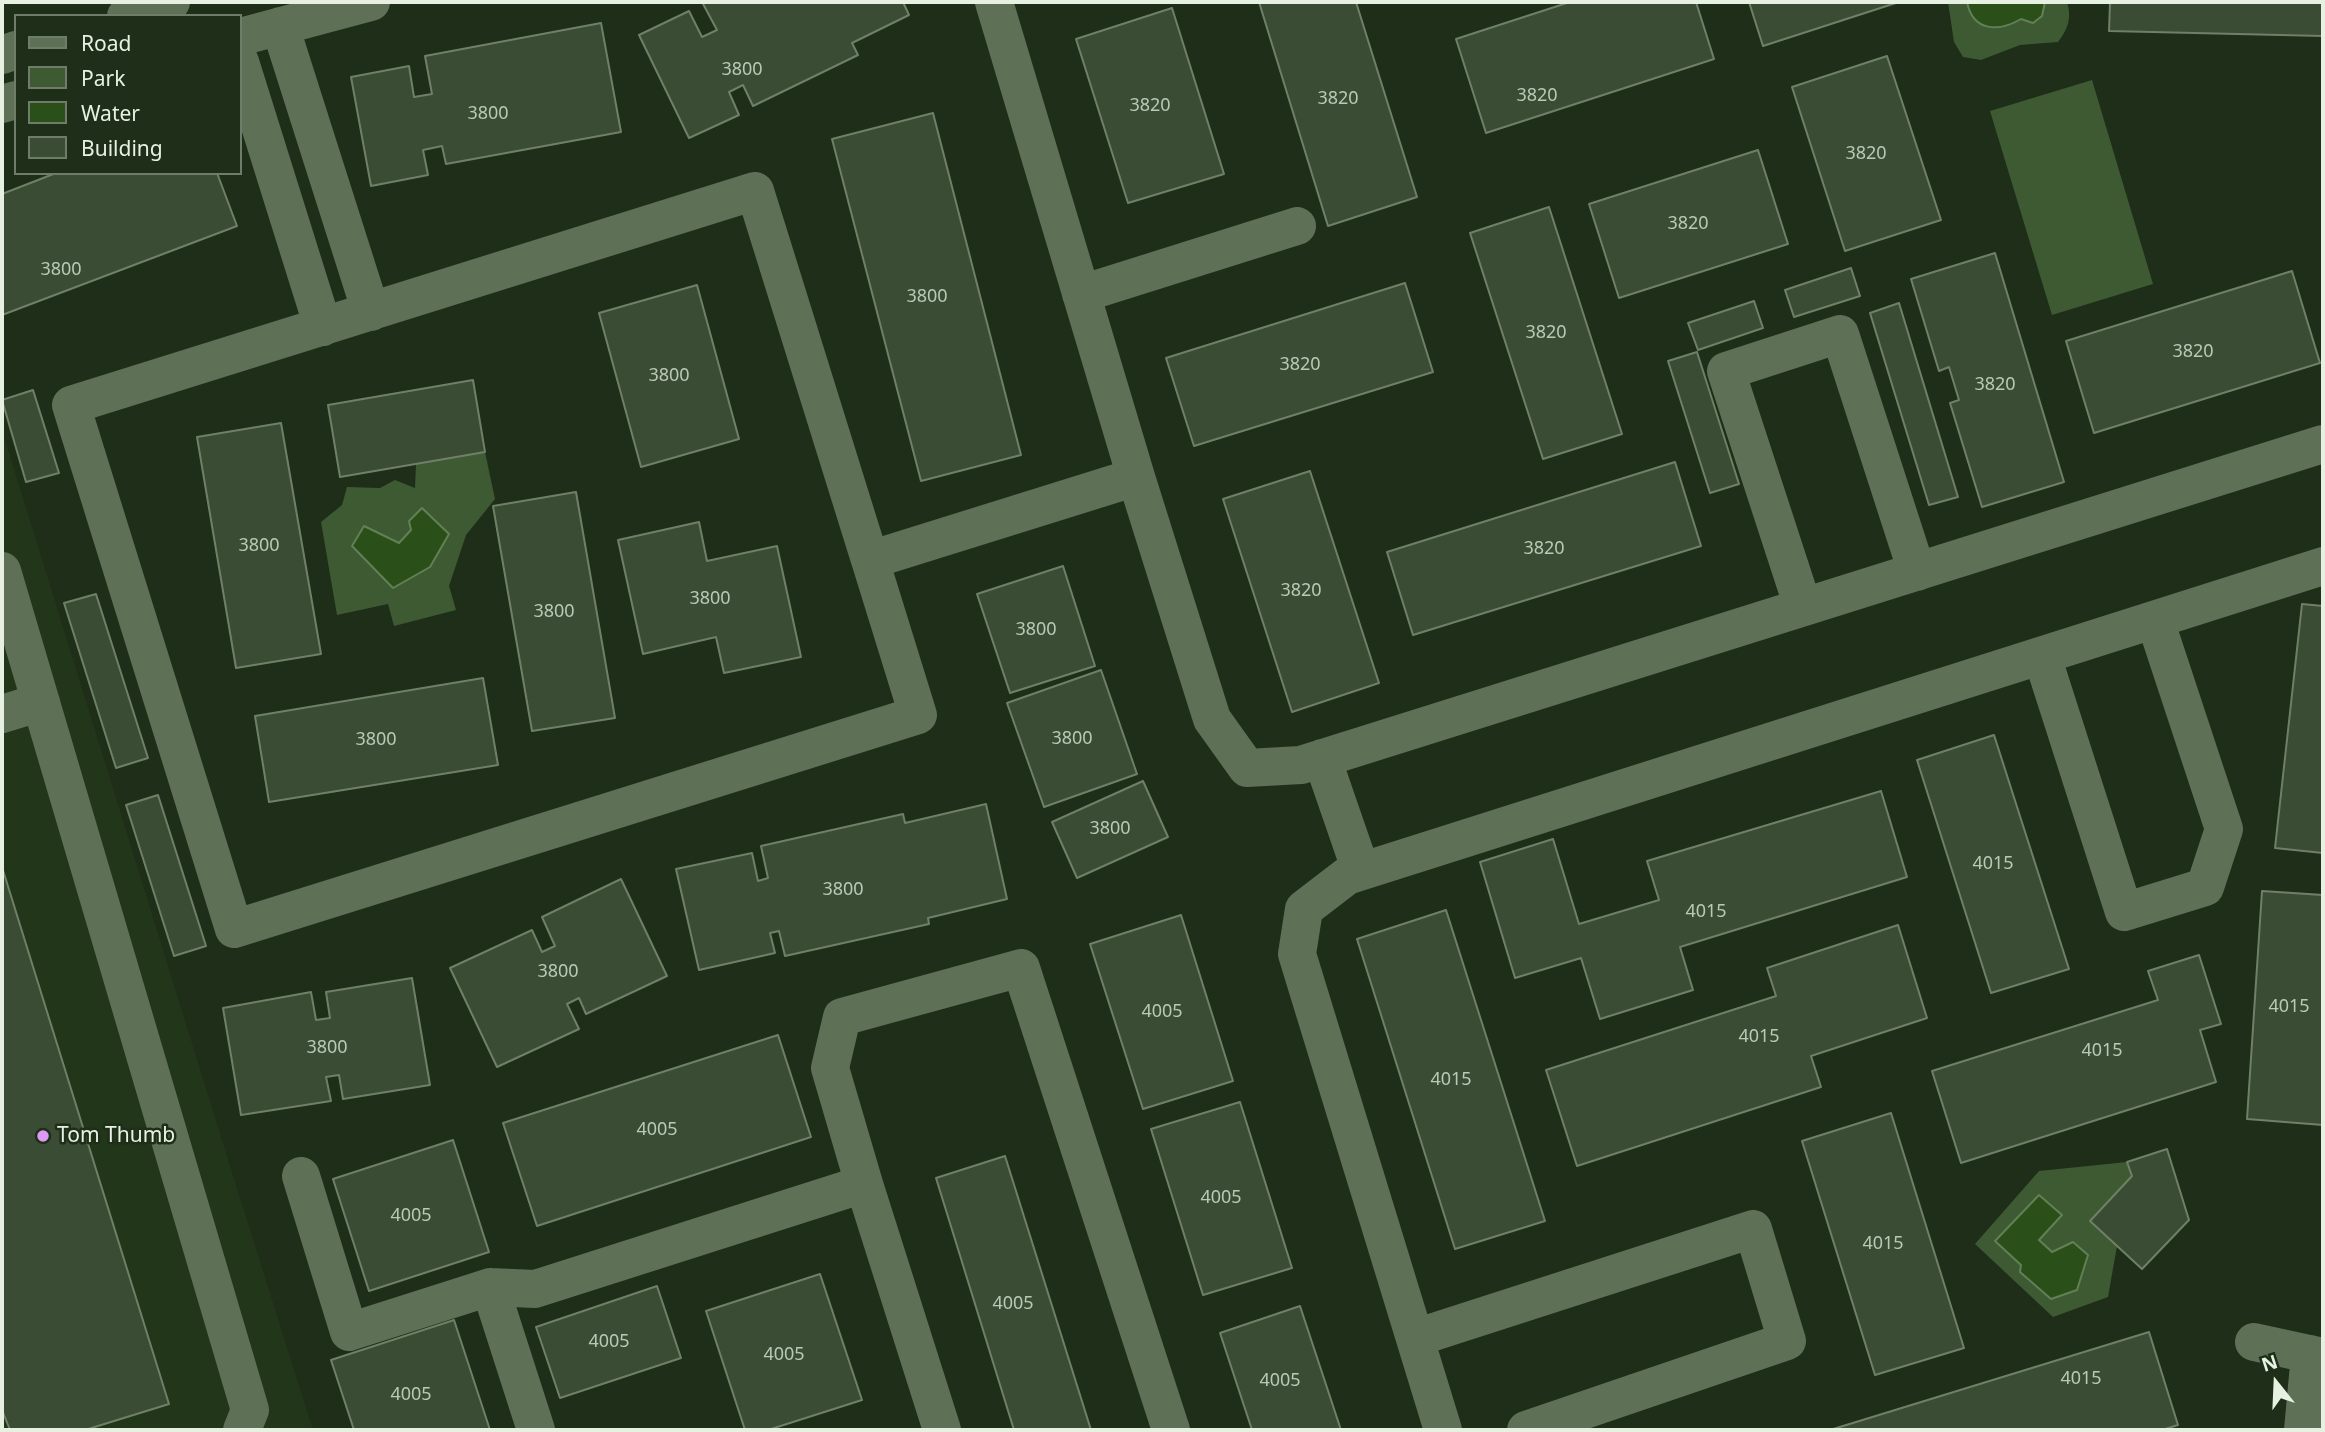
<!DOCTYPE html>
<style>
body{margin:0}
#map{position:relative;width:2325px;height:1432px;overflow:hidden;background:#1e2e18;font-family:"Noto Sans",sans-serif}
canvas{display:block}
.frame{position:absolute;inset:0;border:4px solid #e6f1e2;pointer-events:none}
.legend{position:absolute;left:14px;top:14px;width:228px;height:161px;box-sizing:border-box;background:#1e2e18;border:2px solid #6e7c69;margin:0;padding:9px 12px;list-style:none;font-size:21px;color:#e6f1e2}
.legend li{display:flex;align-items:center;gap:14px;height:35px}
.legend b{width:35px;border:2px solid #6e7c69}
.north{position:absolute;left:2241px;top:1348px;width:70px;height:70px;-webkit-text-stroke:5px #1e2e18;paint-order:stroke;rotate:342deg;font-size:19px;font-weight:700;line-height:28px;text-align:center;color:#e6f1e2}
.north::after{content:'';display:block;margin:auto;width:24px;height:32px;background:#e6f1e2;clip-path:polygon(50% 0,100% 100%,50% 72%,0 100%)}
</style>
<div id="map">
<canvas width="2325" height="1432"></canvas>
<div class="frame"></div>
<ul class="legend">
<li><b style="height:9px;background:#5e7157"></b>Road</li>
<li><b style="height:19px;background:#3e5a33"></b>Park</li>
<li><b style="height:19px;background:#2a4f19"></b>Water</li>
<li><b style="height:19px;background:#3a4c34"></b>Building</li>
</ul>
<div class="north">N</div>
</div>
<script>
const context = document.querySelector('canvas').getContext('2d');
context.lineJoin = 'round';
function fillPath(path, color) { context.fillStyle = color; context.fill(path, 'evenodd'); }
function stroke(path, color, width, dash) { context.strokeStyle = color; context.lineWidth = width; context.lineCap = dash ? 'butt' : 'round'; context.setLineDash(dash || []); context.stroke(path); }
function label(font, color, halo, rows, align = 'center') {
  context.font = font + ' "Noto Sans",sans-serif'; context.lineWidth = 5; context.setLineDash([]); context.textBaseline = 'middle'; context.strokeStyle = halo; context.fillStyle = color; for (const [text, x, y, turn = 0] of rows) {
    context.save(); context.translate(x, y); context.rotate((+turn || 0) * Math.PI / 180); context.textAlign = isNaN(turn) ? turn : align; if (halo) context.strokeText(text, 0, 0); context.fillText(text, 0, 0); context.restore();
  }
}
fillPath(new Path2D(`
 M2,430L231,1169L313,1430H2Z`), '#22361a');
fillPath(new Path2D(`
 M1948,2H2067C2072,18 2068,29 2058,42L2020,45L1981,60L1963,57L1954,42Z
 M2092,80L2153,284L2052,315L1990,111Z
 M485,452L495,499L466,535L449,586L456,610L394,626L388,604L337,615L321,522L342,505L347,487L380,488L395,480L415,488L416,464Z
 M2127,1162L2132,1176L2090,1221L2117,1246L2108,1297L2053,1317L1975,1244L2039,1171Z`), '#3e5a33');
const water = new Path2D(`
 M1967,2H2045L2042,16L2033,23L2021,19C1999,32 1973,32 1967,2Z
 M422,508L449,534L430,567L393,588L352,546L364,526L399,543L411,530L409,521Z
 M2039,1195L2062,1215L2039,1240L2052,1252L2073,1242L2088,1255L2077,1290L2051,1299L2020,1272L2021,1265L1995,1241Z`);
fillPath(water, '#2a4f19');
stroke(water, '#628055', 2);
const building = new Path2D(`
 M702,2H903L909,15L852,43L858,55L753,106L743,85L729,92L739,115L689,138L639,35L689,11L702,37L717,30Z
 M1259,2H1356L1417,197L1328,226Z
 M1570,2H1696L1714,59L1486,133L1456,39Z
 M1749,2H1899L1763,46Z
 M2110,2H2323V36L2109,31Z
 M1172,8L1224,174L1128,203L1076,39Z
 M601,23L621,132L446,164L442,146L423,150L428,175L371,186L351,77L409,66L414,97L432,94L425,56Z
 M1887,56L1941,220L1845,251L1792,87Z
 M933,113L1021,455L921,481L832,139Z
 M1758,150L1788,244L1619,298L1589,204Z
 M56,173H217L237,226L2,315V194Z
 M1549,207L1622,434L1543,459L1470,233Z
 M1995,253L2064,482L1982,507L1950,403L1959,400L1949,367L1939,371L1911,279Z
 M1851,268L1860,296L1794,317L1785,290Z
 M2292,271L2320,363L2094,433L2066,341Z
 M1405,283L1433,372L1194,446L1166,358Z
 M697,285L739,439L641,467L599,313Z
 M1754,301L1763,328L1698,350L1688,323Z
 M1899,303L1958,497L1929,505L1870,313Z
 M1697,352L1739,484L1710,493L1668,361Z
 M473,380L485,452L340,477L328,405Z
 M33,390L59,473L26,482L2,400Z
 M281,423L321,654L236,668L197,437Z
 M1675,462L1701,546L1413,635L1387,552Z
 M1310,471L1379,683L1292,712L1223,499Z
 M576,492L615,718L532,731L493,506Z
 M699,522L707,561L777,546L801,657L724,673L716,637L643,654L618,540Z
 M1063,566L1095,666L1010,693L977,594Z
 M96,594L148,758L116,768L64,603Z
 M2302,604L2323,606V853L2275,848Z
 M1101,670L1137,774L1044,807L1007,703Z
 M483,678L498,765L269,802L255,716Z
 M1994,735L2069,969L1991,993L1917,760Z
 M1143,781L1168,837L1077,878L1052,822Z
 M1881,791L1907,877L1680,947L1693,990L1600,1019L1581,958L1515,978L1480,862L1553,839L1579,924L1659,900L1647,861Z
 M158,795L206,946L174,956L126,805Z
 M986,804L1007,899L928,918L929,924L785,956L779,931L770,933L775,953L699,970L676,869L752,853L758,881L768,878L761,846L903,814L905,823Z
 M2,867L169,1404L85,1430H10L2,1410Z
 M621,879L667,976L586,1014L579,998L567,1004L579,1029L497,1067L450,968L532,930L542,952L555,946L542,917Z
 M2262,891L2323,895V1125L2247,1119Z
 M1446,910L1545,1221L1455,1249L1357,939Z
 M1181,915L1233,1081L1143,1109L1090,944Z
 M1898,925L1927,1018L1811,1056L1821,1087L1577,1166L1546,1070L1776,996L1767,968Z
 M2199,955L2221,1024L2200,1030L2216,1082L1961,1163L1932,1071L2158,1000L2148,971Z
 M412,978L430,1085L343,1099L339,1075L326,1077L331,1101L241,1115L223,1008L311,992L316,1020L330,1018L326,992Z
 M778,1035L811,1137L537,1226L503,1123Z
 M1240,1102L1292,1268L1203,1295L1151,1129Z
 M1891,1113L1964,1348L1875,1375L1802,1141Z
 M453,1140L489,1252L369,1291L333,1179Z
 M2167,1149L2189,1220L2142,1269L2090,1221L2132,1176L2127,1162Z
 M1005,1156L1091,1430H1014L936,1178Z
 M820,1274L862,1400L768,1430H745L706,1311Z
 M657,1286L681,1358L560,1398L536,1327Z
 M1300,1306L1341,1430H1252L1220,1333Z
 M454,1320L490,1430H354L331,1360Z
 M2149,1332L2178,1425L2162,1430H1830Z`);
fillPath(building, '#3a4c34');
stroke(building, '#6e8167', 2);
stroke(new Path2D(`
 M994,2L1136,477L1212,719L1247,768L1301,765L2323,444
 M126,16L171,2
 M280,26L371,312
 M240,37L371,2
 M2,55L16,50
 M240,62L323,327
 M2,104L16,100
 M1081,294L1297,226
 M870,560L918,715L234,929L71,405L755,191L870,560L1136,477
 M2,571L250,1410L242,1430
 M1803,607L1726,371L1840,334L1917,572
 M2042,656L2124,912L2205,887L2224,829L2155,620
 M2,714L41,702
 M1322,758L1361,871
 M301,1176L349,1332L490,1287L536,1430
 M490,1287L535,1289L864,1184
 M1415,1338L1753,1229L1787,1341L1526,1430
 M2254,1342L2323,1357
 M942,1430L864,1184L830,1068L842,1017L1021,968L1171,1430
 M1443,1430L1297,954L1304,909L1347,876L2323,566
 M2303,1430L2310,1354`), '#5e7157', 38);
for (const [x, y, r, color] of [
 [43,1136,7,"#dd99f4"]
]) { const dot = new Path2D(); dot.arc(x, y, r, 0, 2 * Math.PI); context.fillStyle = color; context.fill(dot); stroke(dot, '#1e2e18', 2.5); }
label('18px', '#bbc8b6', null, [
 ["3800",742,70],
 ["3820",1537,96],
 ["3820",1338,99],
 ["3820",1150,106],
 ["3800",488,114],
 ["3820",1866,154],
 ["3820",1688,224],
 ["3800",61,270],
 ["3800",927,297],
 ["3820",1546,333],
 ["3820",2193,352],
 ["3820",1300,365],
 ["3800",669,376],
 ["3820",1995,385],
 ["3800",259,546],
 ["3820",1544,549],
 ["3820",1301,591],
 ["3800",710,599],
 ["3800",554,612],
 ["3800",1036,630],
 ["3800",1072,739],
 ["3800",376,740],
 ["3800",1110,829],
 ["4015",1993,864],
 ["3800",843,890],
 ["4015",1706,912],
 ["3800",558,972],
 ["4015",2289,1007],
 ["4005",1162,1012],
 ["4015",1759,1037],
 ["3800",327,1048],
 ["4015",2102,1051],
 ["4015",1451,1080],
 ["4005",657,1130],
 ["4005",1221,1198],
 ["4005",411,1216],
 ["4015",1883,1244],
 ["4005",1013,1304],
 ["4005",609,1342],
 ["4005",784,1355],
 ["4015",2081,1379],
 ["4005",1280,1381],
 ["4005",411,1395]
]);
label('21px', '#e6f1e2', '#1e2e18', [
 ["Tom Thumb",57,1136]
], 'left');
</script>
